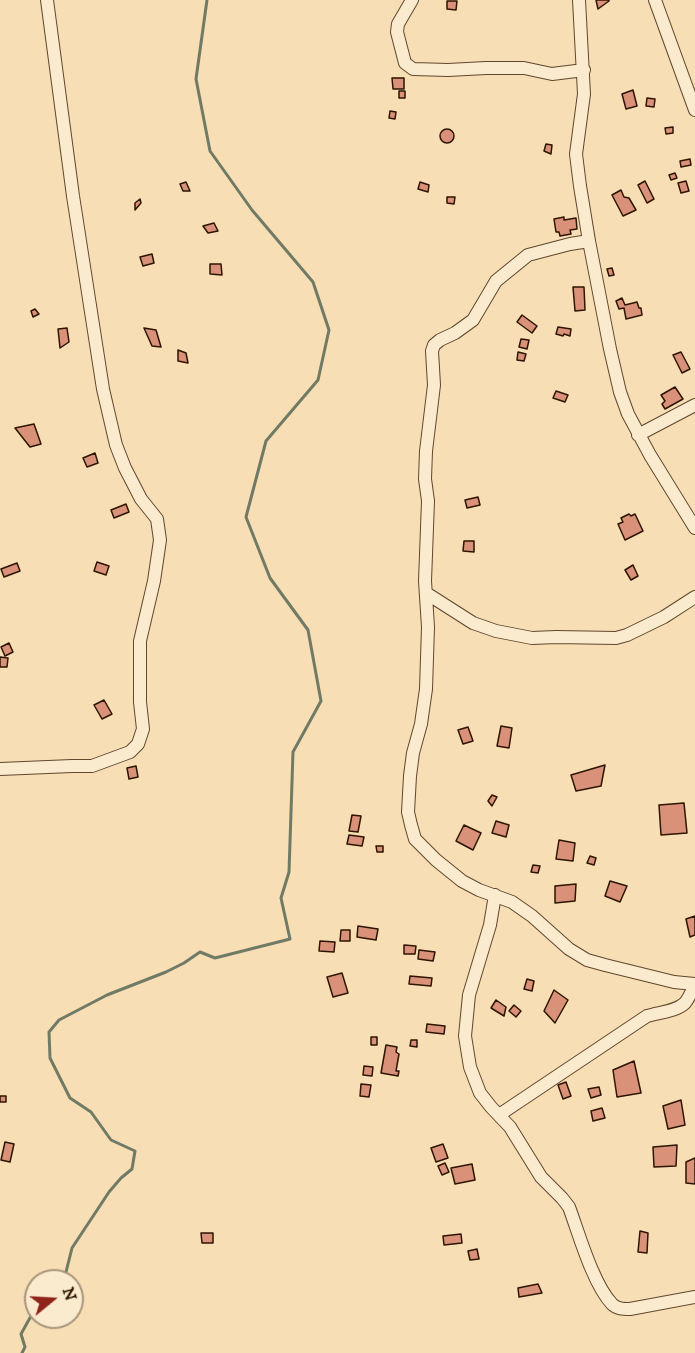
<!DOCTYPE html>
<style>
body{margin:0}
#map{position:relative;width:695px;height:1353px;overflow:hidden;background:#f7deb4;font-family:"IM FELL DW Pica",serif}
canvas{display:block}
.north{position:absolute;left:24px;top:1269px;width:60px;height:60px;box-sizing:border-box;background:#faeace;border:2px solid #a8957c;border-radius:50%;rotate:72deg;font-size:16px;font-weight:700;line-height:24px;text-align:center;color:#2d1500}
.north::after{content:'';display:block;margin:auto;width:21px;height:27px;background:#8f2418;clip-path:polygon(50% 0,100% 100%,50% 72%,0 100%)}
</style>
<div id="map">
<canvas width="695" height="1353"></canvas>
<div class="north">N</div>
</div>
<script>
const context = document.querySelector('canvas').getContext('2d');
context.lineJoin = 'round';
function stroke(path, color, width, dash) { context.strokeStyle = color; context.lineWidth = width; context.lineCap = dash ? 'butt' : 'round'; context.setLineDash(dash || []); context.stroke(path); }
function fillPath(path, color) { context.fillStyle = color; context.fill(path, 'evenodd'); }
stroke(new Path2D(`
 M57,1281L66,1272L72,1248L109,1192L121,1178L132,1169L135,1151L111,1140L91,1112L70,1098L50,1058L49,1032L59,1020L107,995L166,972L184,963L200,952L215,958L290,939L281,898L289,872L293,752L321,701L308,630L270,578L246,517L266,441L318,380L329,330L313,282L252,210L210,151L196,79L207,0
 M22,1353L25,1347L21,1334L31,1316L36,1310`), '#717a65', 3);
const building = new Path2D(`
 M596,0H609V1L598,9Z
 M447,1H457L456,10L447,9Z
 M392,78H404V89H393Z
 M633,90L637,106L626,109L622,94Z
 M399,91H405V98H399Z
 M647,98L655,99L654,107L646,106Z
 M390,111L396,112L395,119L389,118Z
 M673,127V133L666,134L665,128Z
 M440 136a7 7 0 1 1 14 0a7 7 0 1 1-14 0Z
 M546,144L552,145L551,154L544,151Z
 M690,159L691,165L681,167L680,161Z
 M675,173L677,178L671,180L669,175Z
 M645,181L654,199L647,203L638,185Z
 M686,181L689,191L681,193L678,183Z
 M186,182L190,191H183L180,184Z
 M420,182L429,185L428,192L418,189Z
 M621,190L624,197L629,198L636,210L623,216L612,195Z
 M447,197H455L454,204L447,203Z
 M140,199L141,203L135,210V203Z
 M564,217V220L576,218L577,229L570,230L571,234L560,236L559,232H556L554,219Z
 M214,223L218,231L208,233L203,226Z
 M152,254L154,263L143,266L140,257Z
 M210,264H221L222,275L210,274Z
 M612,268L614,275L609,276L607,269Z
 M573,287H584L585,310L575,311Z
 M622,298L625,305L637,302L639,308H641L642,315L626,319L624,308L619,309L616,301Z
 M35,309L39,314L33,317L31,311Z
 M522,315L537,326L532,333L517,322Z
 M558,327L571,329L570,336L564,334L563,336L556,334Z
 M67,328L69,342L60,348L58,329Z
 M144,328L156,330L161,347L152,346Z
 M521,339L529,340L527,349L519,347Z
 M178,350L186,353L188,363L178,361Z
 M518,352L526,354L524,361L517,360Z
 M681,352L690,369L682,373L673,355Z
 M675,387L683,399L665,409L662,404L665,401L661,395Z
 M556,391L568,395L565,402L553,398Z
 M34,424L41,444L30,447L15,428Z
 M95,453L98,463L87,467L83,458Z
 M478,497L480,505L467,508L465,500Z
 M126,504L129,512L114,518L111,510Z
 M629,514L631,516L635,514L643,531L625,540L618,524L623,522L621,518Z
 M464,541H474V552L463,551Z
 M97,562L109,566L106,575L94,571Z
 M17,563L20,571L4,577L1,569Z
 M633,565L638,576L631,580L625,570Z
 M9,643L13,652L5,656L1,647Z
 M0,657L8,658L7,667H0Z
 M104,700L112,714L102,719L94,705Z
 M501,726L512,728L509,748L497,746Z
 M468,727L473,741L463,744L458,730Z
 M605,765L601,786L576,791L571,775Z
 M136,766L138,777L129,779L127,768Z
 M492,795L497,797L492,806L488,801Z
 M684,803L687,833L661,835L659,805Z
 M352,815L361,816L358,832L349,831Z
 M496,821L509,825L506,837L492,833Z
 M464,825L481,833L473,850L456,841Z
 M349,835L364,837L362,846L347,844Z
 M559,840L575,843L573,861L556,859Z
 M376,846H383V852H377Z
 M590,856L596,858L594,865L587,863Z
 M533,865L540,866L538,873L531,872Z
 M610,881L627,886L620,902L605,896Z
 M576,884L575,901L555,903V886Z
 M695,916V935L690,937L686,919Z
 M358,926L378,929L376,940L357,937Z
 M341,930H350V941H340Z
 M320,941L335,942L334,952L319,951Z
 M404,945L416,946L415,954H404Z
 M419,950L435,952L433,961L418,959Z
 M342,973L348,993L333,997L327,977Z
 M410,976L432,978L431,986L409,984Z
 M527,979L534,981L532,991L524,989Z
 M554,990L568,1000L555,1023L544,1011Z
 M496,1000L506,1007L504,1016L491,1008Z
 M514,1005L521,1011L516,1017L509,1011Z
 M427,1024L445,1026L444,1034L426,1032Z
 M371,1037H377V1045H371Z
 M411,1040H417V1047L410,1046Z
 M386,1045L397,1047L396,1052L399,1054L396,1071H399L398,1076L381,1073Z
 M634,1061L641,1093L617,1097L613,1070Z
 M364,1066L373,1067L372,1076L363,1075Z
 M566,1082L571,1096L563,1099L558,1085Z
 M361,1084L371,1085L369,1097L360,1096Z
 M599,1087L601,1095L591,1098L588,1089Z
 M0,1096H6V1102H0Z
 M681,1100L685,1125L668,1129L663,1106Z
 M602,1108L605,1118L593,1121L591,1111Z
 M5,1142L14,1144L10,1162L1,1160Z
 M443,1144L448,1158L436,1162L431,1148Z
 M677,1145L676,1166L654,1167L653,1147Z
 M695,1158V1184L686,1183V1162Z
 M445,1163L449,1172L442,1175L438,1166Z
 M472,1164L475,1180L455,1184L451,1168Z
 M640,1231L648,1233L647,1253L638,1252Z
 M201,1233H213V1243H202Z
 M461,1234L462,1243L444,1245L443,1236Z
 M477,1249L479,1259L470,1260L468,1251Z
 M538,1284L542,1293L519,1297L518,1288Z`);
fillPath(building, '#d99279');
stroke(building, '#2d1500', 1.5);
const street = new Path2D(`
 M412,0L398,24L397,32L405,63L413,69L448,70L486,68H524L552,74L584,70
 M579,0L584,94L576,154L580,186L589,241L570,244L528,255L496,281L473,320L455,333L440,340L434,345L432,351L434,385L426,451L425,479L428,501L425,581L428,627L426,689L421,724L413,753L410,776L408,812L411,825L415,839L436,860L462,881L479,890L512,902L532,916L569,949L587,960L605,965L674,982L695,984
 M655,0L695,110
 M589,241L610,349L620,392L628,414L650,455L695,528
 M638,435L695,405
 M426,593L473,623L496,631L532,638L556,637L616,638L627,635L664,617L695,597
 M0,769L72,766H92L130,752L138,744L143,729L140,702V641L154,581L160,540L157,519L141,499L125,468L116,445L103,389L73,196L47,0
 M495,895L490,925L469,995L465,1036L470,1067L480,1093L491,1107L510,1127L541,1177L562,1198L569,1207C579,1234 593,1284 612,1304C617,1309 623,1309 630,1309L695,1297
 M499,1115L647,1016C660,1012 675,1012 685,1003C689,998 692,991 695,985`);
stroke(street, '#60472d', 14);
stroke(street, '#faeace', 12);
</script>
